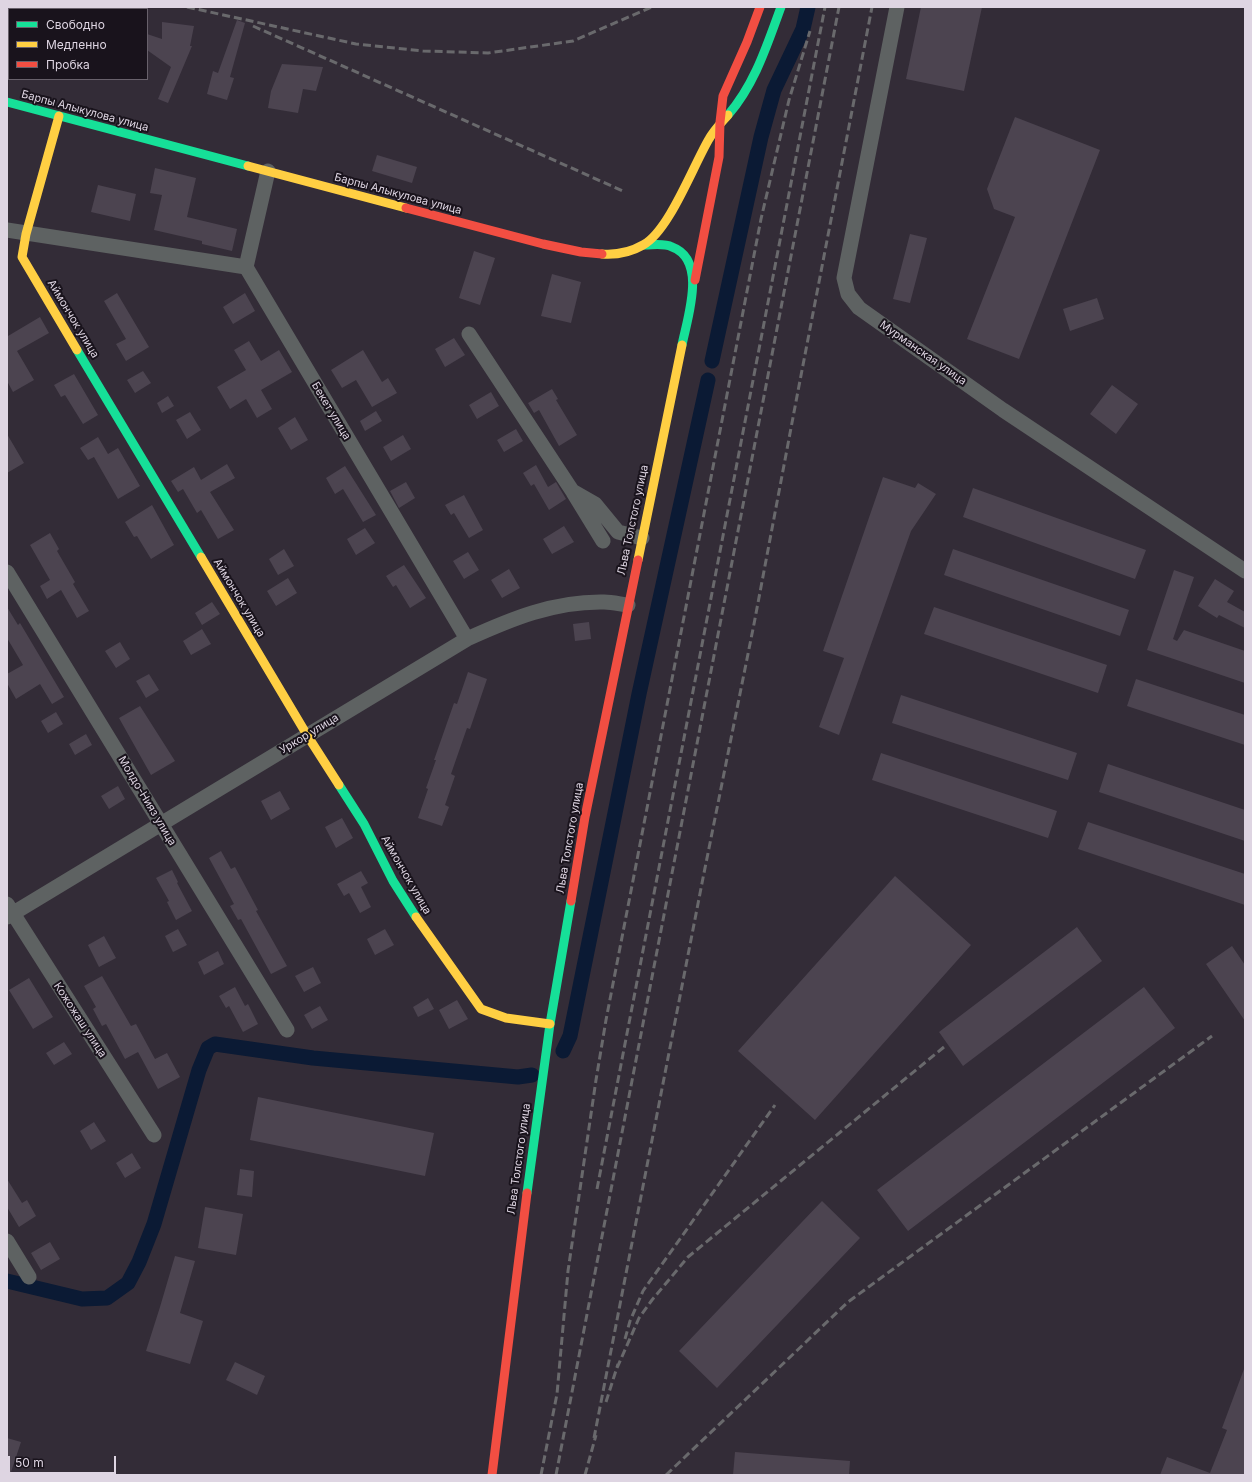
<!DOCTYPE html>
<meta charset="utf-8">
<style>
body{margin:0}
#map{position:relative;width:1252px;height:1482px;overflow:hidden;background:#332c37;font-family:Inter,sans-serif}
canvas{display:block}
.frame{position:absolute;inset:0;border:8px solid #ded5e2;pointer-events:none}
.legend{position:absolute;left:8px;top:8px;width:140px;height:72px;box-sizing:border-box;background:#19131c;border:1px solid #68616b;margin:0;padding:5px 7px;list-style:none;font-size:12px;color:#ded5e2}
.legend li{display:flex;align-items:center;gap:8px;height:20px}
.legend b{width:20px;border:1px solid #68616b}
.scale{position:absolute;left:8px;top:1456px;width:108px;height:18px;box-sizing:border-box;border:2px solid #ded5e2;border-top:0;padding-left:5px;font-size:12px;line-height:14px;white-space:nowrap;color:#ded5e2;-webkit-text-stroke:3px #19131c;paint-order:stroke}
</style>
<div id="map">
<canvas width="1252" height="1482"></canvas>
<div class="frame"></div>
<ul class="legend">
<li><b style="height:5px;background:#16e098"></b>Свободно</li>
<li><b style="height:5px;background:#ffcf43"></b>Медленно</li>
<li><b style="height:5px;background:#f24e42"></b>Пробка</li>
</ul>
<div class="scale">50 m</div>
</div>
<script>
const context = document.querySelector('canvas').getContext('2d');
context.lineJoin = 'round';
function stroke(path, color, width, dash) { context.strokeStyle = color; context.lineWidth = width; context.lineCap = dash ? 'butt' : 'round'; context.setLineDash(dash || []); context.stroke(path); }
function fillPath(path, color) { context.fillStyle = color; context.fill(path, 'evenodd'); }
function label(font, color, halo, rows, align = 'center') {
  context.font = font + ' Inter,sans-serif'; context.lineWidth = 4; context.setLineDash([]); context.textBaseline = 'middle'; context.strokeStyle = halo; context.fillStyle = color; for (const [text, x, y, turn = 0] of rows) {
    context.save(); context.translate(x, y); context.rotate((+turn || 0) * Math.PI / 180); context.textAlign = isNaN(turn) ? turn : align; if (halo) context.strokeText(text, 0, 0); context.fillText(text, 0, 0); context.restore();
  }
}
stroke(new Path2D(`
 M712,361L761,137L774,90L803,29L808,7
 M563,1051L570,1036L639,694L708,380
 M7,1281L82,1299L107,1298L128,1283L139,1262L154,1224L199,1070L208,1048L215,1044L313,1058L518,1077L532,1075`), '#0b1a34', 15);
fillPath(new Path2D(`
 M921,7H982L964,91L906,79Z
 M237,20L245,23L230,77L234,78L227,100L207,94L213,71L218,73Z
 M162,22L194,26L190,46H192L168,103L158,99L171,67L147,50V34L162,39Z
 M282,64L323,67L316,91L303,89L298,113L268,108L271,91Z
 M1015,117L1100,150L1019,359L967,339L1015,217L994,209L987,189Z
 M377,155L417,167L412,183L372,171Z
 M155,168L196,178L187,217L237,229L232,251L202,244V241L154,230L162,195L150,193Z
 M98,185L136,194L130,221L91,212Z
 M910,234L927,238L910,303L893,299Z
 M474,251L495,258L480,305L459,298Z
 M552,274L581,282L571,323L541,316Z
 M117,293L149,347L126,361L116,344L126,339L104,301Z
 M245,293L255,311L233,324L223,307Z
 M1097,298L1104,319L1070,331L1063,309Z
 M40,317L49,333L17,351L34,380L13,392L7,381V333L8,336Z
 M454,338L465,355L445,367L435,349Z
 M249,341L261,361L279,350L292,372L261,390L272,409L257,418L246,399L230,409L217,387L246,370L234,350Z
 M363,350L382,382L388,378L397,393L372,407L356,380L342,388L331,370Z
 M143,371L151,383L135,393L127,380Z
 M74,374L98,415L83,424L65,395L61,397L54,385Z
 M1112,385L1138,404L1116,434L1090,414Z
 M552,389L558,399L556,400L577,435L559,446L539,410L534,413L528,403Z
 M491,392L499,406L477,419L469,405Z
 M168,396L174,406L162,413L157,403Z
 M376,411L382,421L365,431L360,421Z
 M190,412L201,430L187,439L176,420Z
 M295,417L308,440L291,450L278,428Z
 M516,429L523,441L504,452L497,440Z
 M7,434L24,463L7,473Z
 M403,435L411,449L391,461L383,447Z
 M98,437L108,454L118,448L140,486L118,499L94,457L88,460L80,448Z
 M227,464L235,478L210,492L234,530L218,539L201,510L197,513L183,489L178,492L171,481L194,467L201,480Z
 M536,465L548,487L556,482L566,499L549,510L534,484L531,486L523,473Z
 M345,466L376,515L363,522L343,489L335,494L326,478Z
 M883,477L915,488L918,483L936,494L911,531L839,735L819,727L844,658L823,651Z
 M406,482L415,498L399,508L390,491Z
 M973,488L1146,550L1135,579L963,517Z
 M464,495L483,530L469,538L454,513L451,515L445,505Z
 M152,505L174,545L151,559L137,536L134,537L125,522Z
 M564,526L574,542L552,554L543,539Z
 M365,528L375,543L356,555L347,539Z
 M50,533L59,549L57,551L75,582L73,584L89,611L77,618L61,590L47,599L40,586L50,580L30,545Z
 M284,549L294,566L278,575L269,559Z
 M953,549L1129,610L1120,636L944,575Z
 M468,552L479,570L464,579L453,561Z
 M404,565L426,598L410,608L396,585L393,587L386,576Z
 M509,569L520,588L502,598L491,580Z
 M1174,570L1194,577L1173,639L1177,641L1184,630L1245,651V683L1147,650Z
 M288,578L297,593L276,606L267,591Z
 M1215,579L1234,591L1227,602L1245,612V628L1219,615L1217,618L1198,606Z
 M212,602L220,614L202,625L195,613Z
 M7,607L18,625L20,623L64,697L52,704L40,684L16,699L7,683V674L23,665L7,638Z
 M934,607L1107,665L1098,693L924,634Z
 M589,622L591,639L575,641L573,624Z
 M202,629L211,644L191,655L183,641Z
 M120,642L130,659L116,668L105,651Z
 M468,672L487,679L470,729L467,728L451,774L455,776L445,805L449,807L442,826L418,818L428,789L426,788L436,760H434L454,703L457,704Z
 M149,674L159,690L146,698L136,681Z
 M1136,679L1245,715V745L1127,706Z
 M901,695L1077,753L1068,780L892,723Z
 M140,706L175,761L151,775L119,718Z
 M56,712L63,724L48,733L41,721Z
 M86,734L92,745L75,755L69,744Z
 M881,753L1057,811L1048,838L872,780Z
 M1108,764L1245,810V841L1099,792Z
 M118,786L125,799L109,809L101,796Z
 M280,791L290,809L271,820L261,801Z
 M342,818L353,838L336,848L325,827Z
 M1088,822L1245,874V905L1078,849Z
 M221,851L231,869L235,867L258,910L256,911L287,966L271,974L241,919L238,920L230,906L234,904L209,858Z
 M172,870L178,882L177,883L192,911L176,920L167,902L169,901L156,878Z
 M361,871L368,883L361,887L371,907L360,913L349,893L344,896L337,884Z
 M895,876L971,945L815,1120L738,1051Z
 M1077,927L1102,961L963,1066L939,1032Z
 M178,929L187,945L173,952L165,936Z
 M385,929L394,945L375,955L367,939Z
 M104,936L116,958L99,967L88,945Z
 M1232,946L1245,965V1021L1206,964Z
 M218,951L224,964L204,975L198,962Z
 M313,967L321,983L304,992L295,976Z
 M102,976L131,1026L136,1024L155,1059L167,1053L180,1077L158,1089L138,1052L125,1059L106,1024L102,1026L93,1009L96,1007L84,986Z
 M29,978L53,1017L33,1029L9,990Z
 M235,987L245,1006L248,1004L258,1024L243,1032L229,1006L226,1008L219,996Z
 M1144,987L1175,1028L908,1231L877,1190Z
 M428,998L434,1009L418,1017L413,1007Z
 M457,1000L468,1019L449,1029L439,1010Z
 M320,1006L328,1020L312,1029L304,1015Z
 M64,1042L72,1054L54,1065L46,1053Z
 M258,1097L434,1133L425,1176L250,1140Z
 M94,1122L106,1141L91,1150L80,1131Z
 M132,1153L141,1168L125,1178L116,1163Z
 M240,1169L254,1171L252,1197L237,1195Z
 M7,1179L22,1203L27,1200L36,1216L19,1227L7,1207Z
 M822,1201L860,1238L717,1388L679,1351Z
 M205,1207L243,1214L236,1255L198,1248Z
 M50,1242L60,1259L41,1270L31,1253Z
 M175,1256L195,1261L180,1313L203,1321L190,1364L146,1351L160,1307Z
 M235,1362L265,1376L257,1395L226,1380Z
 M1244,1369H1245V1475H1160L1167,1457L1210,1473L1227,1430L1222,1428Z
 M7,1438L21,1442L10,1475H7Z
 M735,1452L850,1461L849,1475H733Z`), '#4c4450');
stroke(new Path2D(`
 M897,7L844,278L848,294L859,308L1003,410L1245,571
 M268,171L246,267L467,639
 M7,230L246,267
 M469,334L573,492L603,541
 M574,492L595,504L618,532L642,538
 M7,572L287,1030
 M7,904L154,1135
 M7,917L467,639C511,619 554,601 604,602C612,602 620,604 628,605
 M7,1241L29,1277`), '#5e6262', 15);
stroke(new Path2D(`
 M7,102L248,166
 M728,115C755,84 767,45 781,7
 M645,245C654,245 664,243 672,247C708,260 687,319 682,345
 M77,350L201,557
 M339,785L364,824L393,881L416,917
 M527,1193L550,1024L571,901`), '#16e098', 9);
stroke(new Path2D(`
 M59,116L26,234L22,257L77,350
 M248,166L406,208
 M602,254C616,255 631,252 643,245C669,231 693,166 709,139C714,130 721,123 728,115
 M201,557L307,735L339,785
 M638,560L682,345
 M416,917L481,1009L506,1018L550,1024`), '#ffcf43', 9);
stroke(new Path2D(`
 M406,208L543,244L581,252L602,254
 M695,280L719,157L720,122L723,96L747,42L760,7
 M571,901L585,817L638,560
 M492,1475L527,1193`), '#f24e42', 9);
stroke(new Path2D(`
 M187,7L356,44L423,51L488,53L573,41L652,7
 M253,26L623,191
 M597,1189L825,7
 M625,1339L630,1321L643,1291L775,1105
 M617,1368L639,1318L652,1300L688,1257L944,1047
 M606,1402L618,1364
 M594,1438L703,878L754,624L798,391L872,7
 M541,1475L557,1394L568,1271L596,1080L606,1020L761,219L789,100L810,31
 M556,1475L839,7
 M585,1475L596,1435
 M666,1475L848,1302L1212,1036`), '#69696c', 3, [8, 4]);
label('11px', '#ded5e2', '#19131c', [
 ["Барпы Алыкулова улица",85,111,15],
 ["Барпы Алыкулова улица",398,194,15],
 ["Аймончок улица",73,319,59],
 ["Мурманская улица",923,353,35],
 ["Бекет улица",331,411,59],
 ["Льва Толстого улица",633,520,-78],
 ["Аймончок улица",239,598,59],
 ["Уркор улица",309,734,-31],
 ["Молдо-Нияз улица",147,801,59],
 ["Льва Толстого улица",570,838,-80],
 ["Аймончок улица",406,875,60],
 ["Кожожаш улица",80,1020,57],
 ["Льва Толстого улица",519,1159,-82]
]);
</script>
